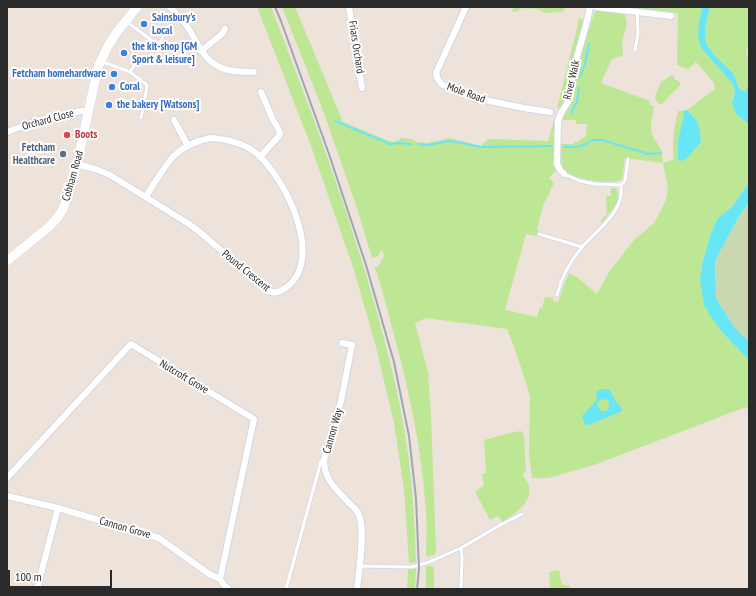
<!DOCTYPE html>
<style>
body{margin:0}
#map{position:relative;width:756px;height:596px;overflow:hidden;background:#ede3db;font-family:"PT Sans Narrow",sans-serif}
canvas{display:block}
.frame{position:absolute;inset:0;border:8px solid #2a2a2a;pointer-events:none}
.scale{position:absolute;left:8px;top:570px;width:104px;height:18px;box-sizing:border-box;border:2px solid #2a2a2a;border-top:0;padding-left:5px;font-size:12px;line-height:14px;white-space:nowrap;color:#2a2a2a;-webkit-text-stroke:3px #fff;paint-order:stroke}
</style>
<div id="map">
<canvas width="756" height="596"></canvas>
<div class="frame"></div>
<div class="scale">100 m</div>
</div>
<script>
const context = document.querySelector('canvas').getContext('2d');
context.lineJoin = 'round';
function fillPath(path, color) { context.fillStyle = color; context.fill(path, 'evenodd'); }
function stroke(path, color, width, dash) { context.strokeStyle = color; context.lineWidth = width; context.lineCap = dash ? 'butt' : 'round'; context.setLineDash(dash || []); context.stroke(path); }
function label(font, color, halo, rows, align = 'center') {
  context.font = font + ' "PT Sans Narrow",sans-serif'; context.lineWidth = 4; context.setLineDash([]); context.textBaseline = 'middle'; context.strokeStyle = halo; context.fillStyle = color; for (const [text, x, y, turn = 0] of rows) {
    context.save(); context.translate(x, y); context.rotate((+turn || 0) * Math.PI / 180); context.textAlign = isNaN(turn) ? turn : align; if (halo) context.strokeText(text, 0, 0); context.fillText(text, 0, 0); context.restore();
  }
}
fillPath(new Path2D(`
 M257,7H271C305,95 339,184 366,275C383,333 400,393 408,454C413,490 415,526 416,562L409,563L404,490L399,456L394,423L376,347L354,270L311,146Z
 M282,7H295L343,122L389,141L394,142L401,138L412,139L417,142L428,143L450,138L481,146L488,139L548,141L554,120L556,121V128L554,130L553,137L555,139V168L556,170L549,178L554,183L543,206L537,229L539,231L537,236L526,234L505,310L537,317L540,307L542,308L545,297L553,298V301L558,302L563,287L569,273L578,278L597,294L609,272L634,240L654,223L666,200L668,188L663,163L625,158L622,179C613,186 570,179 563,169C561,165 560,149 560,144H573L574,142H578L586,136L587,124H576V120H563L565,114L573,100L576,74L580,65L581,56L586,35L590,26L594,14L598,9L617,12L625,15L627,24L622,42L623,55L612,59L601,83L650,101L649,104L654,106L651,126L652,135L662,151L663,163L674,159L673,148L674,130L678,111H683L684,114L678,140L694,116L687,110L715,89L714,83L696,62L688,69L677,65L678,13L641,9L644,7H702L699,22L701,48L733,84L735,93L732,103L736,114L749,124V182L732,207L718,218L711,233L703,260L700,279L722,332L746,357L749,362V411L746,407L594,465L548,478H532L529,455L530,396L516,352L507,329L426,318L415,323L428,372L431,416L436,552L434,555L426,557C426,542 427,527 426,512C422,451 410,394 394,335C388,313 383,290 375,268L380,264L384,256L382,250L378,256L372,258L356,205L322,108Z
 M512,7H565L564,11L559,12L545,13L538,9L522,8L518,11L512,12L513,8Z
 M710,7H749V42L746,52L749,60V84L745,92L739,88L733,73L714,55L706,43L705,29Z
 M578,18L583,20L585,23L568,95L562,107L557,108L578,24Z
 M672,75L674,76V79L680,82V85L662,104H658L655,97L661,82Z
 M611,188H615C625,198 609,214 602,222L600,221L607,214L606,196H611Z
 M521,431L524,435L526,472L523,473C524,479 529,483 529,487C533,503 513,515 502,522L498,516L490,520L475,492L484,485L482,474L486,473L484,440L510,433Z
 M426,566H433L434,571V589H426Z
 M416,568L415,589H407L408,569Z
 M559,570L562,585H569L570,589H550L549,572Z`), '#bde794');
fillPath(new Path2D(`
 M749,202V341L734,327L716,298L715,261L738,218Z`), '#cad8b1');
fillPath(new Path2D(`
 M702,7H710L705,29L706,43L714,55L733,73L739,88L745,92L749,84V124L736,114L732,103L735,93L733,84L701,48L698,36L699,22Z
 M687,110C699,121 700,127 701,142L688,157L682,161L678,160V140L684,114L683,111Z
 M749,182V202L738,218L715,261L716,298L734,327L749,341V362L746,357L722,332L711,317L704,305L700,279L703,260L711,233L718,218L732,207Z
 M609,389C612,391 612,397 616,400V402L621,407L622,411L599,421C594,421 592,425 586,425L584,422L582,416L597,400L596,393C598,389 604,389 609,389ZM605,399C611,402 610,407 606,411H601L599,409L597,404L600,400Z`), '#68e6f6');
stroke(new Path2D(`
 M580,77L585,64L589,44
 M571,113L577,102L579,88
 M335,121L390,144L400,143L411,144
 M418,144L427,145L450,141L482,147L552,146
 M564,147H578L586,144L592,140H602L635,150L648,154L661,153`), '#68e6f6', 2);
const lane = new Path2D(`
 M127,22L158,45L171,25
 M635,50L638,34L637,12
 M103,62L130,72L137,61L147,63
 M130,72L146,84L147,87L141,118
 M621,185L625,181L628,159
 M539,234L582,247
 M557,295C561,277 571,260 583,246C598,229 625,211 621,185L595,184L580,181L564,174
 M359,566L412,567L429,562L461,548L502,524L522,514
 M286,589L321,461L324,460
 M461,589L462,557L461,548`);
const street = new Path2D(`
 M170,7C176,13 182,19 187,26C199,45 204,64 228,70C237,72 245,72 254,72
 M349,7L362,88
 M466,7L436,73C437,79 439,82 443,85L475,98L524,108L550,112
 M596,7L671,16
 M201,51L222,34L225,29
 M174,120L188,146
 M7,132L36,121L82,111H89
 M260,157L279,136L280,133L278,128L273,120L261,92
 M77,164L98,170L110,175L189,224L201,233L267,290C273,294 278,293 284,289C327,262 286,178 256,153C247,146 237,142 226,140C221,139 216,138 211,138C198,140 182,147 173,157C167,163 162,172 157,179C153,185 149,191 146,197
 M564,174L560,170L557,164L558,121L561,113L569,100L572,74L586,25L590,7
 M342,343L352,345L341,401L324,460C324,480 337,490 350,504C352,506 356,509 358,513C366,526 359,572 357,589
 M7,478L131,344L254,419L220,579
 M7,496L58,508L159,538L209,574L220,579L224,585L229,589
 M37,589L58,508`);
const secondary = new Path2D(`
 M7,261L50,226L58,217L63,209L71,186L77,164L98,67L108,46L117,32L137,7`);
stroke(lane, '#d1d7e4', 4.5);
stroke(street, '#d1d7e4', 8);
stroke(secondary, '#d1d7e4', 10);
stroke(lane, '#fff', 3);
stroke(street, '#fff', 6);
stroke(secondary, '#fff', 9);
stroke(new Path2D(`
 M275,7L281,21L329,154L366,265L394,362L409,436L416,498L419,569L417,589`), '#9ea5b6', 2);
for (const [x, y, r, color] of [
 [144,24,4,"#3f7fe0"],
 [124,53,4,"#3f7fe0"],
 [114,74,4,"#3f7fe0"],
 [112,87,4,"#3f7fe0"],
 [109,105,4,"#3f7fe0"],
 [67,135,4,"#e0444e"],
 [63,154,4,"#5c6f8a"]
]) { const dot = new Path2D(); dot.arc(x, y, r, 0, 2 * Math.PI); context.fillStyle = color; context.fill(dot); stroke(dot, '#fff', 1.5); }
label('bold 11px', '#366cbe', '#fff', [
 ["Sainsbury's",152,18],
 ["Local",152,31],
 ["the kit-shop [GM",132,47],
 ["Sport & leisure]",132,60],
 ["Fetcham homehardware",106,74,"right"],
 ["Coral",120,87],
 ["the bakery [Watsons]",117,105]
], 'left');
label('11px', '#2a2a2a', '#fff', [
 ["Friars Orchard",356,47,81],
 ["River Walk",572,80,-77],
 ["Mole Road",466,93,20],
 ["Orchard Close",48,120,-15],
 ["Cobham Road",73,176,-74],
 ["Pound Crescent",246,271,39],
 ["Nutcroft Grove",184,377,31],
 ["Cannon Way",333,431,-74],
 ["Cannon Grove",125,528,16]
]);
label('bold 11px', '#be3a42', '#fff', [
 ["Boots",75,135]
], 'left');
label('bold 11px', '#4e5e75', '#fff', [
 ["Fetcham",55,148],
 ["Healthcare",55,161]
], 'right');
</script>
